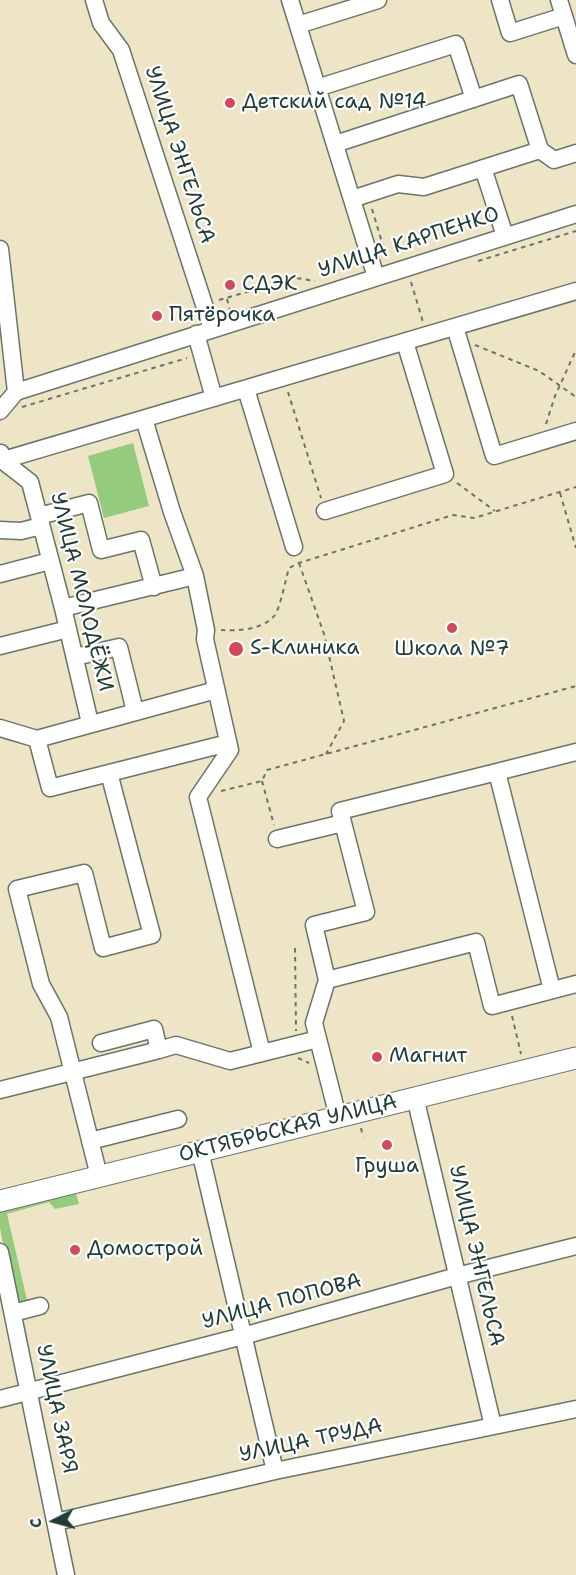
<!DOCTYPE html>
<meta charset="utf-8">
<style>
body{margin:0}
#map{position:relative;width:576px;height:1575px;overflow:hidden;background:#eee4c6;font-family:"Shantell Sans",sans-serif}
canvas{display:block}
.north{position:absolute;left:24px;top:1491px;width:60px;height:60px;-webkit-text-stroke:4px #fff;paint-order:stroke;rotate:264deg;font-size:16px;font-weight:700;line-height:24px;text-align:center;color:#1f3d34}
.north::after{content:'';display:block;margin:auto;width:21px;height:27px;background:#1f3d34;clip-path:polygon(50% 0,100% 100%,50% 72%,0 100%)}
</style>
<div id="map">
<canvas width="576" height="1575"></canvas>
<div class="north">С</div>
</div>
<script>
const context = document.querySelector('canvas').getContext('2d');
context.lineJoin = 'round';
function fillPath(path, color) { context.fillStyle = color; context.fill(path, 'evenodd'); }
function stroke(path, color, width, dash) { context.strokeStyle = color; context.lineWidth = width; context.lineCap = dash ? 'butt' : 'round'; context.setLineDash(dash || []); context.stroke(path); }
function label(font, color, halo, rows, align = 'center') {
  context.font = font + ' "Shantell Sans",sans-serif'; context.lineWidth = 4.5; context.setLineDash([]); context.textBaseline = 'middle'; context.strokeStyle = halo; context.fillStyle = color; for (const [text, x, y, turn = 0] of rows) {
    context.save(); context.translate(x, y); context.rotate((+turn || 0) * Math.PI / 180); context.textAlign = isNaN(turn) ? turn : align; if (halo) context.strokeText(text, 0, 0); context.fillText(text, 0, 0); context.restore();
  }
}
fillPath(new Path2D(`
 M133,443L149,506L104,518L88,456Z
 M75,1190L79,1204L55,1209L49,1202L7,1214L27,1300L15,1302L0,1228V1212L4,1207Z`), '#95cb7d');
const minor = new Path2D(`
 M94,0L101,23L121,50L212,329
 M290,0L376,277
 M500,0L510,33L564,16
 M559,0L576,55
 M298,25L378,0
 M317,88L456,44L474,99
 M335,144L519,84L540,150
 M483,168L505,236
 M352,199L398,184L424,187L540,150L554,160L576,153
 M0,249L16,392L0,411
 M455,327L494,456L576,431
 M196,334L214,398
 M246,389L294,547
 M16,392L576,214
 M144,419L172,512L195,576L206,630L205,639L230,750L198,797L262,1053
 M1,453L3,461L30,482L63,608L90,723
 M0,461L576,291
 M325,511L445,474L405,342
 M39,516L89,503L101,550L141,540L154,587
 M0,530L21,531L41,526
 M0,574L50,561
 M63,608L195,576
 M0,646L68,629
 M75,657L119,647L135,711
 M0,728L37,739L216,690
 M37,739L50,788L228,743
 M497,772L576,752
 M277,839L343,823
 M327,980L476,942L492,1006L576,984
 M101,1043L154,1029L159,1050L176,1045L230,1061L318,1039
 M0,1090L159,1050
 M415,1097L493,1426
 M338,1117L314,1023L327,980L314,925L366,912L340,811L497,772L552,990
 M90,1141L178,1119
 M200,1151L275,1471
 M99,1176L59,1017L41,984L17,889L84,873L103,948L152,935L109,773
 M0,1252L66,1575
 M13,1313L40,1306
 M0,1399L243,1336L457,1276L576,1246
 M56,1522L275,1471L576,1409`);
const major = new Path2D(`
 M0,1201L576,1058`);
stroke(minor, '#677767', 19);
stroke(major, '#677767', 23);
stroke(new Path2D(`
 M372,209L384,249
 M478,261L576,231
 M411,282L423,322
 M227,299L230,310
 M219,300L296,278L315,281
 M475,345L539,371L576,397
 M288,392L321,498
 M22,407L187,358
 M546,424L555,396L576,350
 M457,483L495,511
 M560,493L576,548
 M299,563L324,634L344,721L326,754
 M221,630C238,631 263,630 275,615C280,608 286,578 289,568L299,563L453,515L474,518L576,487
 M262,781L274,825
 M221,791L262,781L267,770L576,686
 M295,948L296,1031
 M512,1016L521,1054
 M298,1058L309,1063
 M361,1128L363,1137`), '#677767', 2, [4.5, 4.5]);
stroke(minor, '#fff', 16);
stroke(major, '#fff', 21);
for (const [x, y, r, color] of [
 [230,103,6,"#d1495b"],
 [230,285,6,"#d1495b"],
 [157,316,6,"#d1495b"],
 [452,628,6,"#d1495b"],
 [236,649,8,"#d1495b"],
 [377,1057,6,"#d1495b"],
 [387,1145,6,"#d1495b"],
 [75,1250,6,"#d1495b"]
]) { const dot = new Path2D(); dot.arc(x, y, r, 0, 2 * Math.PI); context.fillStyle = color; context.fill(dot); stroke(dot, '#fff', 2); }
label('21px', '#1f3d34', '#fff', [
 ["Детский сад №14",242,103],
 ["СДЭК",242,285],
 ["Пятёрочка",169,316],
 ["S-Клиника",250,649],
 ["Школа №7",452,650,"center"],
 ["Магнит",389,1057],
 ["Груша",387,1167,"center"],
 ["Домострой",87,1250]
], 'left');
label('21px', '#1f3d34', '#fff', [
 ["УЛИЦА ЭНГЕЛЬСА",179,155,72],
 ["УЛИЦА КАРПЕНКО",409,243,-18],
 ["УЛИЦА МОЛОДЁЖИ",81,592,76],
 ["ОКТЯБРЬСКАЯ УЛИЦА",288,1129,-14],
 ["УЛИЦА ЭНГЕЛЬСА",476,1256,77],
 ["УЛИЦА ПОПОВА",282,1302,-15],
 ["УЛИЦА ЗАРЯ",56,1409,78],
 ["УЛИЦА ТРУДА",311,1441,-12]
]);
</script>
